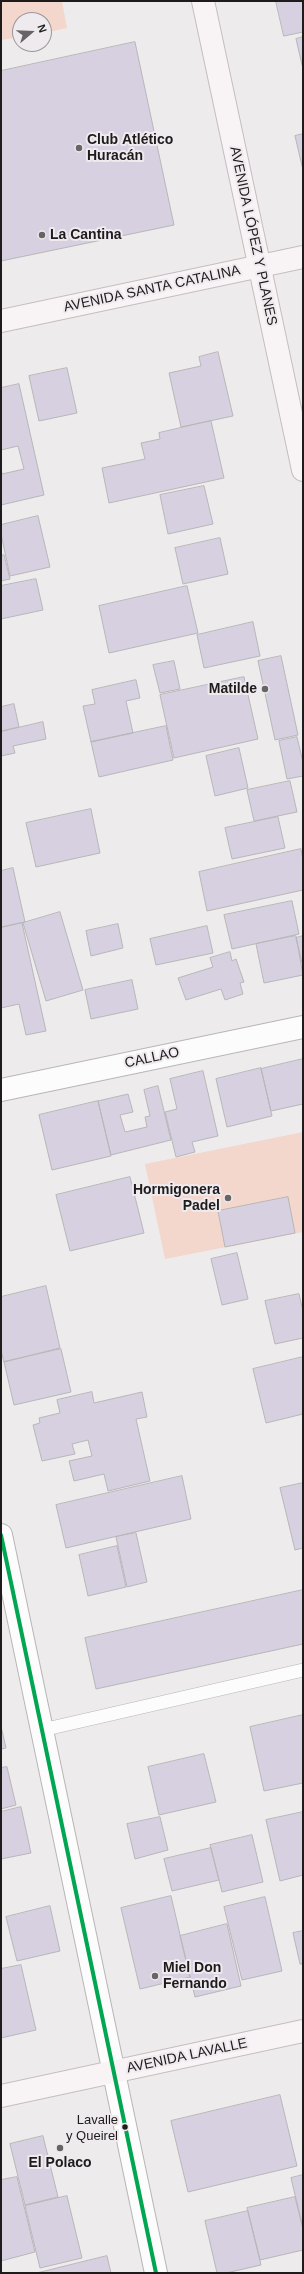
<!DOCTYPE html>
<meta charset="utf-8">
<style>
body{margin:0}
#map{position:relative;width:304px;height:2274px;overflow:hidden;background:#eeebed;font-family:Arial,sans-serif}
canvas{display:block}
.frame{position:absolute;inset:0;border:2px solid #1d1b1c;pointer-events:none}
.north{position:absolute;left:12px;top:12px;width:40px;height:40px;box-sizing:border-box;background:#efeaee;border:1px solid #9b979a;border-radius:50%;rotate:71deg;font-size:11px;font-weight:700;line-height:16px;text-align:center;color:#1d1b1c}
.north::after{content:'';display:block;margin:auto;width:14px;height:18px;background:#666465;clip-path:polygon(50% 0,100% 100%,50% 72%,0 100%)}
</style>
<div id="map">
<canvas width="304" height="2274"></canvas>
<div class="frame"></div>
<div class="north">N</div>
</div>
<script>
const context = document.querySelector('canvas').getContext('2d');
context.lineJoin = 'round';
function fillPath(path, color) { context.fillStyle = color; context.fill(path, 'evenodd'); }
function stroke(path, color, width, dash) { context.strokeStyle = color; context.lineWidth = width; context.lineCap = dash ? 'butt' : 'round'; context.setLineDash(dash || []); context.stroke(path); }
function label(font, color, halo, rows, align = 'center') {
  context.font = font + ' Arial,sans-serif'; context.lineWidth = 4; context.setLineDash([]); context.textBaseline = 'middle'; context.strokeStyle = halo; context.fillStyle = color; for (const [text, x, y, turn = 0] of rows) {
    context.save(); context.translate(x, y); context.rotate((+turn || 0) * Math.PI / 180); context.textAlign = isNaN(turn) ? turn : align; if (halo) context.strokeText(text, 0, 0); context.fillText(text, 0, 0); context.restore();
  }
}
fillPath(new Path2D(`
 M1,1H62L67,28L44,33V20H20V37L1,40Z
 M303,1132V1232L165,1259L145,1164Z`), '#f3d7cd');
const building = new Path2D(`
 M276,1H303V32L284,36Z
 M303,37V69L296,39Z
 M135,42L174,225L1,261V71Z
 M303,134V170L295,136Z
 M218,352L233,416L181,427L169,373L201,366L199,357Z
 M67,368L77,413L39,421L29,376Z
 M19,384L44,495L1,505V468L2,474L24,469L18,446L1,450V388Z
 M211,421L224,478L109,503L102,468L145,459L141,443L160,439L159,433Z
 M204,486L213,524L168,534L160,495Z
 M38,516L50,567L10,576L1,534V525Z
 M220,538L228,574L183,584L175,548Z
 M4,555L10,579L1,581V556Z
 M36,579L43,610L1,619V586Z
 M187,586L198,633L109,653L99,606Z
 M253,622L260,656L204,668L197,635Z
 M281,656L298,735L275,740L258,661Z
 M174,661L180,689L160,693L153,665Z
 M244,677L258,739L174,758L160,695Z
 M136,680L140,698L126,701L133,733L91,742L83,706L95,704L92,690Z
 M14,704L19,727L1,731V707Z
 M43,722L46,739L13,746L15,753L1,756V732Z
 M166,726L173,760L99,777L91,742Z
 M297,737L303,762V776L287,779L279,741Z
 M239,748L248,788L215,796L206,756Z
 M290,781L297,812L254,821L247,790Z
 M91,809L100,853L36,867L26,823Z
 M278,817L285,848L232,859L225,828Z
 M301,849L303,860V890L207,911L199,872Z
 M13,868L25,922L1,927V871Z
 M292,901L299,934L232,949L224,915Z
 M60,912L83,990L46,1001L23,923Z
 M22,923L46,1031L26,1035L19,1004L1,1008V928Z
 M118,924L123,948L91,956L86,931Z
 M207,926L213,953L156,965L150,939Z
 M296,936L303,975L264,983L256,944Z
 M303,936V967L296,938Z
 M230,952L232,961L236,959L244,982L240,983L243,994L225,1000L221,989L186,1000L178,978L213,967L210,958Z
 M132,980L138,1009L91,1019L85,990Z
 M303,1059V1104L271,1111L261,1069Z
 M261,1068L272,1116L227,1127L216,1079Z
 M203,1071L218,1136L192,1142L195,1152L176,1157L165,1112L177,1109L170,1079Z
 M158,1086L171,1140L111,1155L98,1101L128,1094L133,1112L120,1115L125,1132L147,1127L145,1117L150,1116L144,1090Z
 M98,1101L111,1156L52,1170L39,1115Z
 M130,1177L144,1233L70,1251L56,1195Z
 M288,1197L295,1233L225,1247L218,1211Z
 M237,1253L248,1299L222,1305L211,1259Z
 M46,1286L60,1348L4,1362L1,1351V1297Z
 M299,1294L303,1311V1338L275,1344L265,1301Z
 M61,1349L71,1392L14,1405L4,1362Z
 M303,1357V1414L266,1423L253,1369Z
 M92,1392L94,1403L142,1392L147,1417L136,1419L150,1481L108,1491L104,1474L74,1481L69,1461L92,1456L88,1440L72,1444L75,1454L42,1461L33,1425L40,1423L39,1418L60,1413L57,1400Z
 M182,1476L191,1519L66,1548L56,1505Z
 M303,1483V1548L295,1550L280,1488Z
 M136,1533L147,1582L127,1587L116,1537Z
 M117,1546L126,1587L88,1596L79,1555Z
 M303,1590V1644L96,1689L85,1638Z
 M303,1715V1783L264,1791L250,1727Z
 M1,1726L6,1748L1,1749Z
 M204,1754L216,1802L159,1815L148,1767Z
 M7,1767L16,1805L1,1809V1768Z
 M21,1807L31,1853L1,1859V1812Z
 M303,1812V1875L280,1881L266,1820Z
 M160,1817L168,1850L135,1859L127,1824Z
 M252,1835L263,1882L222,1892L210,1845Z
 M211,1848L219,1880L172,1891L164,1859Z
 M171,1896L190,1977L140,1989L121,1908Z
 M265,1897L282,1971L242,1980L224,1907Z
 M50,1906L60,1951L17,1961L6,1917Z
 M227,1924L241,1986L195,1997L180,1936Z
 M303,1931V1964H300L293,1933Z
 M21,1965L36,2030L1,2038V1969Z
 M280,2095L297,2166L188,2192L171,2121Z
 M43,2136L58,2197L25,2205L10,2144Z
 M303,2175V2228L291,2178Z
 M17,2177L35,2252L1,2261V2180Z
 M67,2196L82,2258L40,2268L25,2206Z
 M295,2197L303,2229V2250L260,2260L247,2208Z
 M248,2211L261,2265L226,2273H217L205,2221Z
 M107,2256L111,2273H37Z`);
fillPath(building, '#d6d0e0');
stroke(building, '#b8b6b8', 1);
const lane = new Path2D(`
 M42,1730L303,1670`);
const street = new Path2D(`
 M1,1090L303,1027
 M1,1535L156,2273`);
const primary = new Path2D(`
 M203,1L303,470
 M1,321L303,257
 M1,2096L303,2031`);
stroke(lane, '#b8b5b7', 14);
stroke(street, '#b8b5b7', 24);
stroke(primary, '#c5bcbe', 24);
stroke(lane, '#fcfcfc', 13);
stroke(street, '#fcfcfc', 22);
stroke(primary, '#f8f4f5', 22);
stroke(new Path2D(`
 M1,1535L156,2273`), '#00a651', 4);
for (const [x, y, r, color] of [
 [79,148,4,"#666465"],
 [42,235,4,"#666465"],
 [265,689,4,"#666465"],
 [228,1198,4,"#666465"],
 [155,1976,4,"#666465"],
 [125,2127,3.5,"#1d1b1c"],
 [60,2148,4,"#666465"]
]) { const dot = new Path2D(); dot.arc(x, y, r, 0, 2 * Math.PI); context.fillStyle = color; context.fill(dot); stroke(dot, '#efeaee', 1.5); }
label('13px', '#1d1b1c', '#efeaee', [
 ["Lavalle",118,2120],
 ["y Queirel",118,2136]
], 'right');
label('bold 14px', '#1d1b1c', '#efeaee', [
 ["Club Atlético",87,140],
 ["Huracán",87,156],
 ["La Cantina",50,235],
 ["Matilde",257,689,"right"],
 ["Hormigonera",220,1190,"right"],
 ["Padel",220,1206,"right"],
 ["Miel Don",163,1968],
 ["Fernando",163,1984],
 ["El Polaco",60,2163,"center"]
], 'left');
label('14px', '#1d1b1c', '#efeaee', [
 ["AVENIDA LÓPEZ Y PLANES",253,236,78],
 ["AVENIDA SANTA CATALINA",152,289,-12],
 ["CALLAO",152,1058,-12],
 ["AVENIDA LAVALLE",187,2056,-12]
]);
</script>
